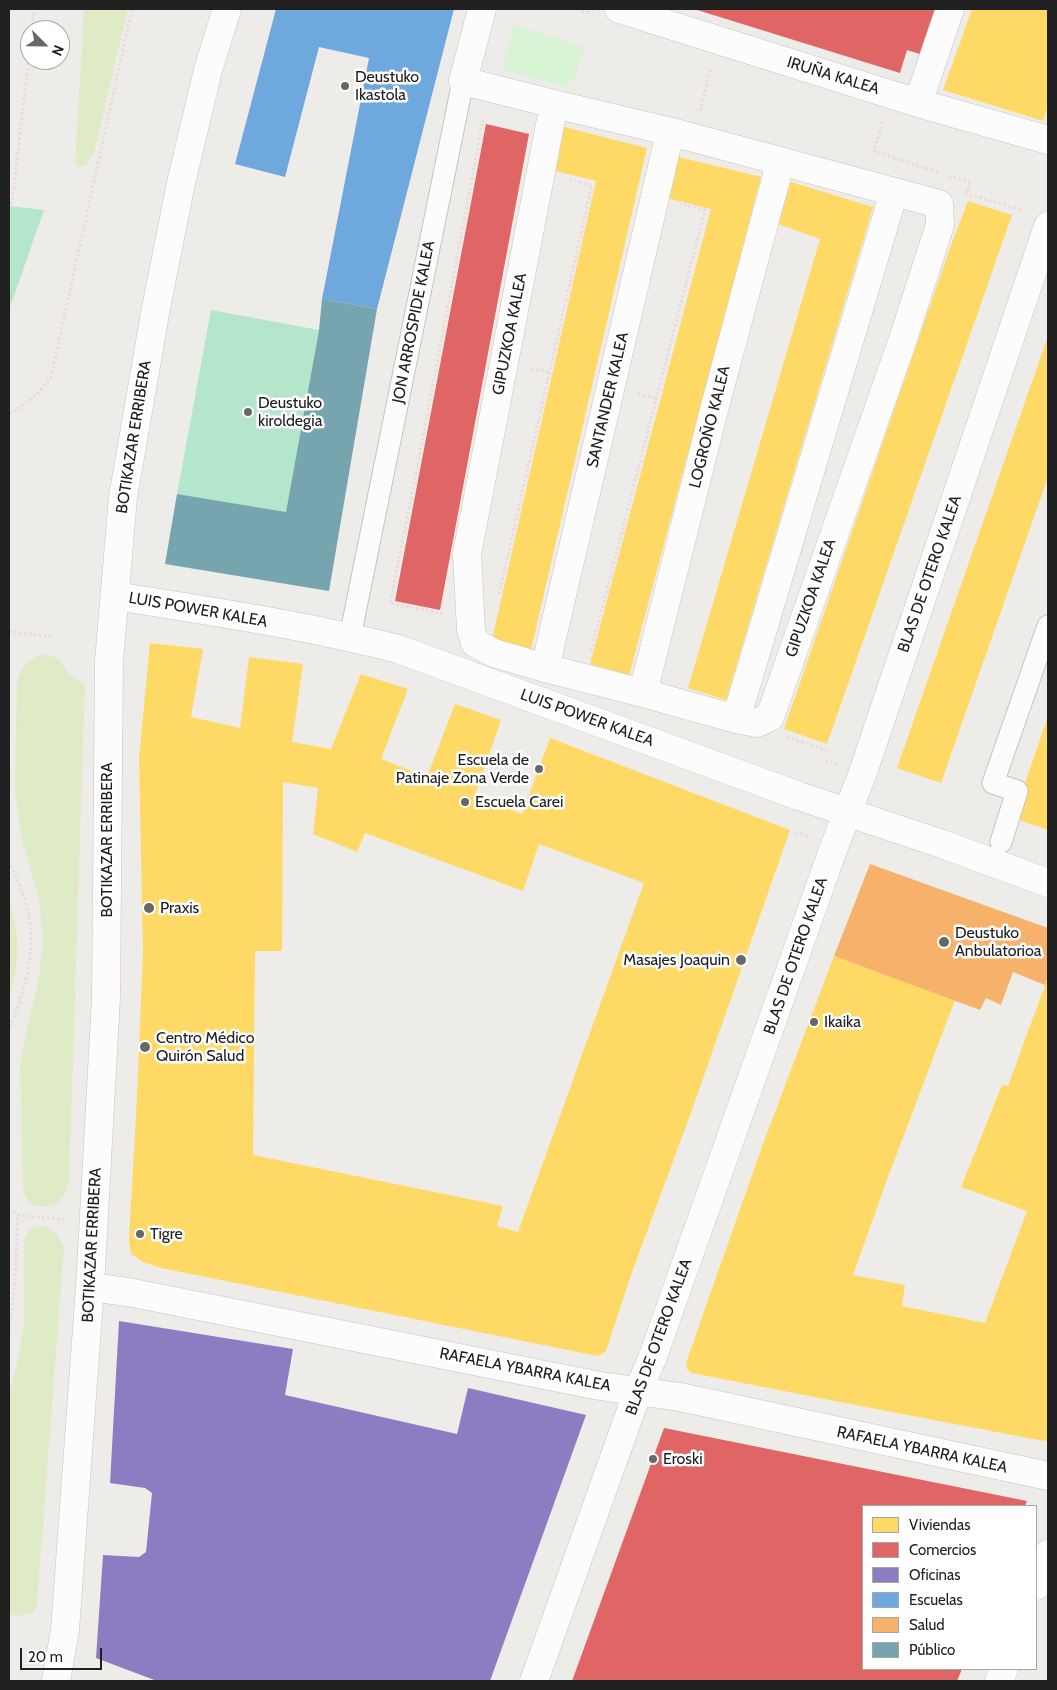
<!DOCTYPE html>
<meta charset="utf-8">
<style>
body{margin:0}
#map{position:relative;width:1057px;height:1690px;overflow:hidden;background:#eeece9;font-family:Cabin,sans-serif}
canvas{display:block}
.frame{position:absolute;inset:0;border:10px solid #202020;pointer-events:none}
.legend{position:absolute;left:862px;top:1505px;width:175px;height:165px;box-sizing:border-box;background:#fff;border:1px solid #a6a6a6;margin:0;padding:6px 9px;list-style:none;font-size:15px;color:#202020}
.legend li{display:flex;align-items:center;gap:10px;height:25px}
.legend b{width:25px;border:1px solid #a6a6a6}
.north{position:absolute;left:20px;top:20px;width:50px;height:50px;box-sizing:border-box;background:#fff;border:1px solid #a6a6a6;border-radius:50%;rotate:113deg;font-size:14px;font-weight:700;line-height:20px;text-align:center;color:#202020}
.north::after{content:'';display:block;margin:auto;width:18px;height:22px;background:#686766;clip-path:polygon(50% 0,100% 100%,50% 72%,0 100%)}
.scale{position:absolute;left:20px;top:1648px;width:82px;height:22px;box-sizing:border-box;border:2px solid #202020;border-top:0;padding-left:6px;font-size:15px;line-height:18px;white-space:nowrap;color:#202020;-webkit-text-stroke:4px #fff;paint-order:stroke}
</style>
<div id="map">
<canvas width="1057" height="1690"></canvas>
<div class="frame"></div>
<ul class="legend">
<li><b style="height:14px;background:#ffd966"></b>Viviendas</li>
<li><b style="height:14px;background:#e06666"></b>Comercios</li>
<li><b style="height:14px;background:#8e7cc3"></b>Oficinas</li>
<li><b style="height:14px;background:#6fa8dc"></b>Escuelas</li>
<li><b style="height:14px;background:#f6b26b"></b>Salud</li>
<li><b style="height:14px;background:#76a5af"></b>Público</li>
</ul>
<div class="north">N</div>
<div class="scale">20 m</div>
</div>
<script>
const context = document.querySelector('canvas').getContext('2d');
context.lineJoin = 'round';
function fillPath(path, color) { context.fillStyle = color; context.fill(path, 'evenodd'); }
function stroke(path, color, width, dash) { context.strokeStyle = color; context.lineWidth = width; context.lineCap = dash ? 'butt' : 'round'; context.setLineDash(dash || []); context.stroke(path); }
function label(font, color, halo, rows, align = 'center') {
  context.font = font + ' Cabin,sans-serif'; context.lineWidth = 5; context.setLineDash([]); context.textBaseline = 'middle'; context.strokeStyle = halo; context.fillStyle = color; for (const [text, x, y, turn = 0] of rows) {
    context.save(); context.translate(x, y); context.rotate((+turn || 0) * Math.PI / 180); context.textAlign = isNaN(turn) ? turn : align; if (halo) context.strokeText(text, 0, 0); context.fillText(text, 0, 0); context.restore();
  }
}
fillPath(new Path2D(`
 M84,9H128L94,153L86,165L79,167L75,164Z
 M43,654L57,658L65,667L70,676L85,684L69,1182C68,1186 67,1191 65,1194C59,1207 36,1212 27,1199C25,1196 24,1191 23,1187L20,1064L30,1014L38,984L43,943L39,900L21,836L15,790L17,683C22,665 26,661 43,654Z
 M9,900C19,931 21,965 9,996Z
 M44,1225L56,1233L64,1247L37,1604L33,1613L16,1616L9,1614V1390L16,1369L24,1325V1241L29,1229Z`), '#dfebc7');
fillPath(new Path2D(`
 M514,25L585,47L575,77L563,87L502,69Z`), '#d8f4d4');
fillPath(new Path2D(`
 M9,206L44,210L9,310Z
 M211,310L319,330L286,512L177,494Z`), '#b3e6ca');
fillPath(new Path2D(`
 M972,9H1048V106L1043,121L943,90Z
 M564,127L647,148L531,650L492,640L596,181L556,171Z
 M679,157L761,177L629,676L590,664L711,209L667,198Z
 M791,182L873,207L726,700L688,688L820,239L778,224Z
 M968,201L1012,215L827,744L784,729L950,248Z
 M1048,336V477L941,783L897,768Z
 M150,643L203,649L191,717L240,728L249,657L303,664L292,742L331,749L361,674L408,689L381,759L427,777L455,704L501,720L475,795L522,814L550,738L790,830L692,1110L631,1275L606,1351L598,1356L161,1268L143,1262L131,1254L129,1239L137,1096L143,953L139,758ZM283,782L318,788L313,834L357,852L365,833L523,891L539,844L644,883L518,1232L497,1226L503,1206L253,1155L255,951H282Z
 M1048,716V830L1013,818Z
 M834,956L955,1000L885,1185L853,1275L905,1285L902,1306L985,1323L1027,1211L961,1187L1002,1085L1008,1086L1048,977V1440L1043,1441L809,1396L692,1373L686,1368L687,1360L764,1141Z`), '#ffd966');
fillPath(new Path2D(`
 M694,9H938L923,55L907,50L900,73Z
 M486,124L529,134L440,610L395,601Z
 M664,1428L1027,1501L1025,1506H863V1669H962L957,1681H572Z`), '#e06666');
fillPath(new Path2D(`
 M119,1321L293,1349L285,1395L457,1434L468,1388L586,1415L490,1681H157L96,1658L103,1555L139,1557L146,1552L152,1493L145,1488L110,1483Z`), '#8e7cc3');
fillPath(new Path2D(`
 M276,9H454L377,309L322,299L369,58L319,47L285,177L235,164Z`), '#6fa8dc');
fillPath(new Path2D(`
 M870,864L1048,928V977L1045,985L1013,972L1001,1005L986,998L980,1010L834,956Z`), '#f6b26b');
fillPath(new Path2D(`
 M322,299L377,309L329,591L165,564L177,494L286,512L319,330Z`), '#76a5af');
const pedestrian = new Path2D(`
 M350,637L463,81
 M1001,842L1017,791L993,783L1048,626`);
const minor = new Path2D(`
 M482,9L463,81L554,104
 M619,9L918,103L1048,140
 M918,103L950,9
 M554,104L672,132L939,204L940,225L901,345L770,717L757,723L736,719L643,693L545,668L494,653L475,643L471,630L467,554Z
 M115,596C209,611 305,625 398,649L799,796L942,844L1048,883
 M545,668L666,150L672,132
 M643,693L715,406L776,179L779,161
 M736,719L894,192
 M90,1287L128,1292L600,1386L680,1397L1048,1476
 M1036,1586L1048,1554
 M56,1681L65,1630L90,1287L106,998L109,661L123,497L156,308L181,183L208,70L227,9
 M534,1681L638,1391L652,1359L834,847L862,775L1048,226
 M999,1681L1004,1669`);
stroke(pedestrian, '#c5c4c3', 23);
stroke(minor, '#c5c4c3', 29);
stroke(new Path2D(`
 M577,9L593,14
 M32,30L34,9
 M700,111L711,68
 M883,122L874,151L940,173
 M949,176L971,183L967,193
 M965,193L1022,210
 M9,209L13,196L30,46
 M531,369L550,372
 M638,394L657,398
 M9,414C28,403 38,395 51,377L132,9
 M499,594L592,185L566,179
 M443,614L390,603L417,468L483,120
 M9,631L53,637
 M591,651L705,210L680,204
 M787,737L830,751
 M826,760L838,765
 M796,832L809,837
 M9,861C16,877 24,895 28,912C37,950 24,994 9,1029
 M9,1209L18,1215L66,1220
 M9,1335L15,1281L18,1215`), '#ebdadb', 3, [2.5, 2.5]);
stroke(pedestrian, '#fcfcfc', 21);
stroke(minor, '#fcfcfc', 28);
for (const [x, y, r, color] of [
 [345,86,5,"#686766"],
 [248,412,5,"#686766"],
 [539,769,5,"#686766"],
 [465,802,5,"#686766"],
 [149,908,6,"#686766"],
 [944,942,6,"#686766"],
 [741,960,6,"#686766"],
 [814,1022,5,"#686766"],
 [145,1047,6,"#686766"],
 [140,1234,5,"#686766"],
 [653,1459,5,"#686766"]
]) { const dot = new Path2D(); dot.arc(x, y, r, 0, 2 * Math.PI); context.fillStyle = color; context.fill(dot); stroke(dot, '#fff', 2); }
label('16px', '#202020', '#fff', [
 ["IRUÑA KALEA",833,76,17],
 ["JON ARROSPIDE KALEA",414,322,-79],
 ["GIPUZKOA KALEA",510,334,-79],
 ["SANTANDER KALEA",608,400,-77],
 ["LOGROÑO KALEA",710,427,-76],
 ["BOTIKAZAR ERRIBERA",134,437,-81],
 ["BLAS DE OTERO KALEA",930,574,-71],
 ["GIPUZKOA KALEA",811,598,-71],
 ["LUIS POWER KALEA",198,610,10],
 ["LUIS POWER KALEA",587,718,20],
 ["BOTIKAZAR ERRIBERA",107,840,-90],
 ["BLAS DE OTERO KALEA",796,956,-71],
 ["BOTIKAZAR ERRIBERA",92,1245,-87],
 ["BLAS DE OTERO KALEA",659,1337,-70],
 ["RAFAELA YBARRA KALEA",525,1370,11],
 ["RAFAELA YBARRA KALEA",922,1450,12]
]);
label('16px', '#202020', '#fff', [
 ["Deustuko",355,77],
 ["Ikastola",355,95],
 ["Deustuko",258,403],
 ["kiroldegia",258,421],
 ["Escuela de",529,760,"right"],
 ["Patinaje Zona Verde",529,778,"right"],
 ["Escuela Carei",475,802],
 ["Praxis",160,908],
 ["Deustuko",955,933],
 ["Anbulatorioa",955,951],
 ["Masajes Joaquin",730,960,"right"],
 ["Ikaika",824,1022],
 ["Centro Médico",156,1038],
 ["Quirón Salud",156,1056],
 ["Tigre",150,1234],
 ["Eroski",663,1459]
], 'left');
</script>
